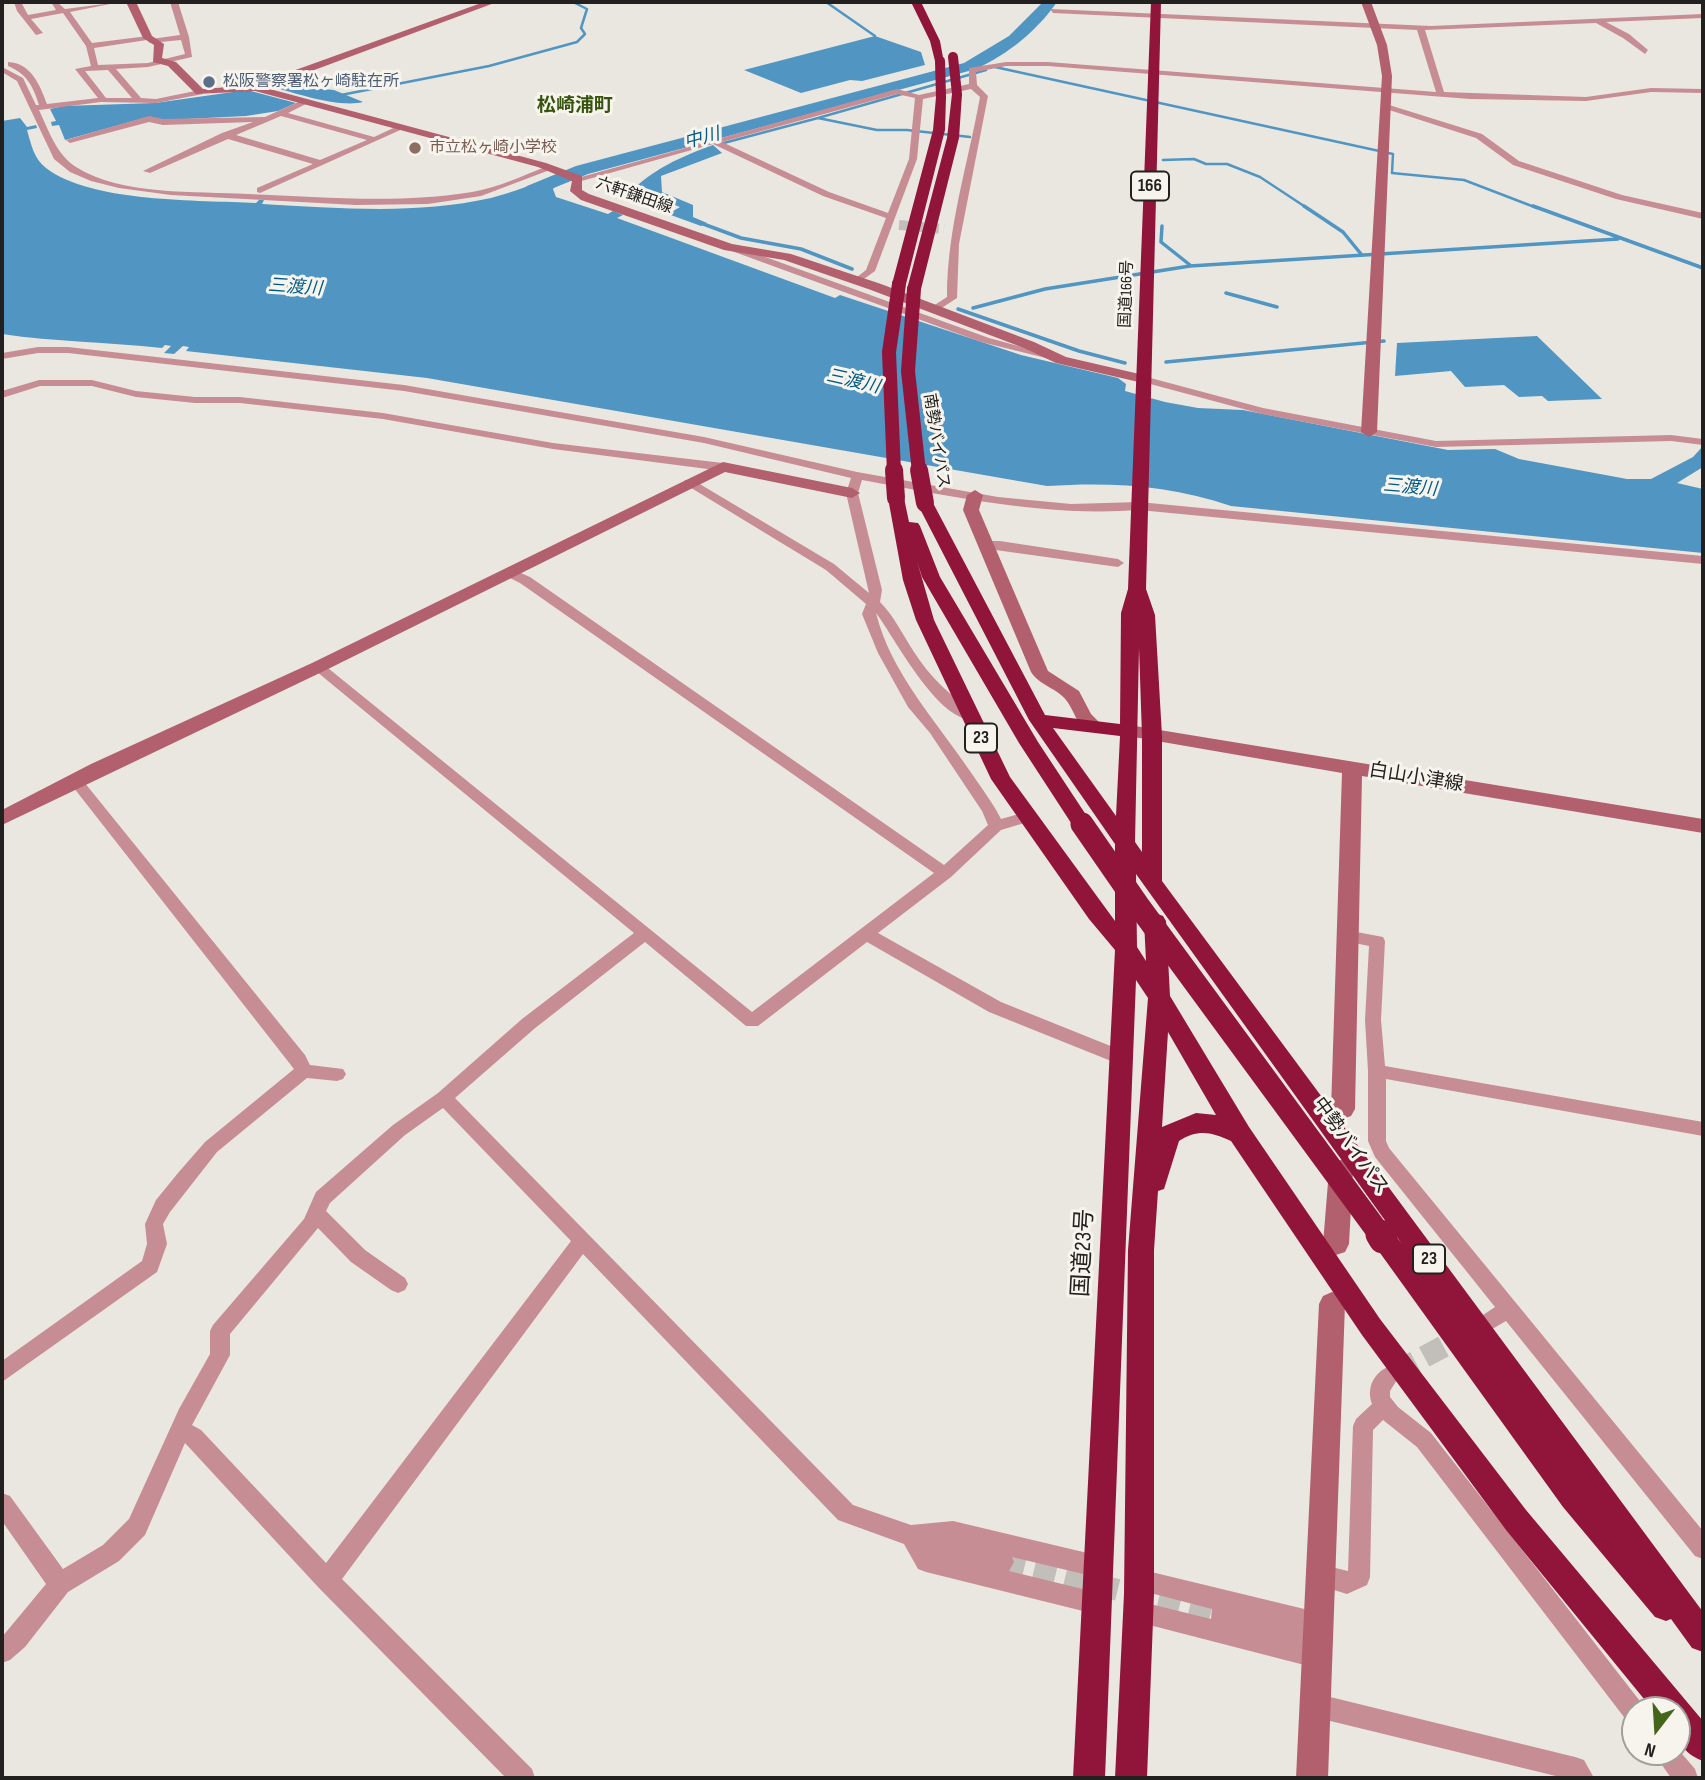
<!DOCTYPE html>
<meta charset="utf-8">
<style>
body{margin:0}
#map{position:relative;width:1705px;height:1780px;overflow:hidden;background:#eae7e1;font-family:"Sofia Sans Condensed",sans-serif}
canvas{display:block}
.frame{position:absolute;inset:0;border:4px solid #22211f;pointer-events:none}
.north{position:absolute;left:1621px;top:1696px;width:70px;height:70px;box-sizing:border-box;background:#f7f4ee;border:2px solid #a2a09b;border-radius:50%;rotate:197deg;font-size:19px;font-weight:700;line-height:28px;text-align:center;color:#22211f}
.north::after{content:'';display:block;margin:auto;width:24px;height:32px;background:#45651b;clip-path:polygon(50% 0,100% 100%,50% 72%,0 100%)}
</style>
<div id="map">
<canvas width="1705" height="1780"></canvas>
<div class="frame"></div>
<div class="north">N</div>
</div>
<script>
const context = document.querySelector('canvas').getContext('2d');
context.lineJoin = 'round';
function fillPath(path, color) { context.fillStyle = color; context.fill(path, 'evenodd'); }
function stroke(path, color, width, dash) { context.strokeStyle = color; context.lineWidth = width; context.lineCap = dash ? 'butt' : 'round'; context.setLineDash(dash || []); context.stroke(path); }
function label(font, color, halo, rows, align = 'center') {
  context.font = font + ' "Sofia Sans Condensed","Noto Sans JP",sans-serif'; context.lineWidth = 6; context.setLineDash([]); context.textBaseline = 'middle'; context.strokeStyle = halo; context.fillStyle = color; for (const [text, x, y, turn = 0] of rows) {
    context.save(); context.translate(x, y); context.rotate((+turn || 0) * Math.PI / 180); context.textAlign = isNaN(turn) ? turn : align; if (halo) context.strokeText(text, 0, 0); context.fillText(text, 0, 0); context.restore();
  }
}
fillPath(new Path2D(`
 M875,36L921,52L925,65L862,81L850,80L801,93L744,70Z
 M304,73L305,79L315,82L313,88L334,90L363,102C340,108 297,94 274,87Z
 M247,90L296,103L278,111L246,116L166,120L148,117L65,140L59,125L52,126L51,122L56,121L50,109L64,106L155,103Z
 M20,118L27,127L36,125L37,128L27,130C31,144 34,159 46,168C92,203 199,200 256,203L259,200H264L262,204C339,208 415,215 491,198C514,192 536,183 557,174L568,179L556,185L553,189L556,197L608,214L613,211L623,215L617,218L835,298L840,295L1021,355L1118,378L1126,384L1125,391L1165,402L1198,408L1243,410L1448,450L1495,449L1519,459L1627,479H1651L1693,457L1703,446V467L1677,483L1703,489V553L1231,506C1170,485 1110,482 1047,486L427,378L186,351L189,347L183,346L174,354L164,353L171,346L165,345L162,348C108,342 55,342 2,334V121Z
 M713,145L722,153L661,176L662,192L693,205V217L707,223L701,226L668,214L680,207L652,196L643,203L629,201L628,194C653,169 680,157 713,145Z
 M1537,336L1602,399L1548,401L1542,396L1519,397L1504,385L1465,387L1451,371L1395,376L1397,343Z`), '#5195c2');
stroke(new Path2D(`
 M826,2L875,36
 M995,67L1393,154L1392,173L1464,180L1537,208
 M341,95L489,66L577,42L585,34L581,28L587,9L573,2
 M818,118L986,70
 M720,144L818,118L877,130H907L970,137
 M1163,160L1194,159L1206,164H1227L1260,177L1307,208`), '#5195c2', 2.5);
stroke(new Path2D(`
 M1304,206L1343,232L1361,254
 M1533,206L1703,268
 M698,222L741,238L801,249L852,269
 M1162,226L1161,242L1190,265
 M1226,293L1277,307
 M973,308L1045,289L1190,266L1618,239
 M958,309L1079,351L1125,363
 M1166,362L1384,341`), '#5195c2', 3.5);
fillPath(new Path2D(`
 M1043,2H1057C1037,31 1008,54 976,69L588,174L539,194L533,195L524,190L527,186L576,166L964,63L1009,36Z`), '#5195c2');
stroke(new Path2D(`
 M899,225L944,229`), '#c2bfba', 10, [10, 5]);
stroke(new Path2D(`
 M1396,1372L1463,1336
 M1003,1562L1221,1615`), '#c2bfba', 22, [22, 10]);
fillPath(new Path2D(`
 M14,2H21L28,15L56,10L51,2H57L65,9L120,2L70,12L92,43L148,36L151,39L180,35L170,2H178L189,37L192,57L148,67L116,69L141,98L156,99L200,90L203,94L156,103L101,102L39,110C49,131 56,154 76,167C121,196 197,191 248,194C324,197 397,204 472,192C497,188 524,175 548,166L555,168L481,196L428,204L356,205L171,195L119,188L91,181L70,172L54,159L17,81L2,72V67L23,78L36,105H39C33,86 27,74 8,66V62C31,63 40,85 47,104L98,98L75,69L91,66L86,46L63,13L31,19L43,33L36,35L17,11ZM147,40L150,43L181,40L185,54L148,63L98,65L94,48ZM108,70L132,98H106L85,71Z
 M1050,9L1431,26L1703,14V18L1606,22L1629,34L1648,50L1645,54L1623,38L1596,23L1425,30L1444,92L1586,97L1651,88L1703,89V93L1651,92L1586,101L1470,99L1048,66H1006L976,72L977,85L988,96L959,244L957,298L934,313L929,310L930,308L947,297C947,228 968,164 980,97L971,89L923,99L917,159L875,271L857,284L852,281L866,270L886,218L823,196L713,144L578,182L574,179L897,89L919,95L969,84V68L1006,62H1048L1436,92L1417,30L1053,13ZM897,94L915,98L909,159L888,213L829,192L722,142Z
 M305,99L312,101L288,113L374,137L400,125L407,127L260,193L257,192V188L313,164L228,139L150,173L143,171L222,133L253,122L163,125L149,122L70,143L66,140L149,116L163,119L265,117ZM281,116L367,140L320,160L236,135Z
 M1386,104L1482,134L1519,161L1622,195L1703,213V219L1616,199L1513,165L1476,138L1383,108L1382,106Z
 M729,246H735L989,338L1055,356L1050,359L981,342L729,250Z
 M38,347H68L404,385L704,437L857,472L998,497L1071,504L1139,502L1703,556V564L1139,510C1045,517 954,497 862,480L858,493L882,590L880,602C894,616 903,635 914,652C930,677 950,696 976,713L978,716L976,719C940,727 894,636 876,613C891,674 938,723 972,774C982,789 993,803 1001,819L1026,812L1034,817L1031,821L1001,830L951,877L878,933L1001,1002L1128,1053L1131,1058L1128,1063L1122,1065L1116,1063L989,1012L867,942L758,1026H746L645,942L534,1029L455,1098L853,1505L911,1525L953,1521L1100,1556L1108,1559L1111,1567L1108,1575L1100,1578L1012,1557L1014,1562L1009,1571L1099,1593L1107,1596L1110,1604L1107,1612L1099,1615L926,1572L918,1569L904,1544L838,1520L583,1254L342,1579L532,1769L535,1778H506L319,1588L185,1443L145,1535L119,1561L68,1592L25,1647L10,1660L2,1663V1637L46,1584L2,1521V1493L10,1496L63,1569L103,1545L129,1519L179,1409L210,1354V1331L213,1325L304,1219L316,1192L393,1125L438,1093L522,1019L634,933L311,667L318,663L323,664L752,1012L934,873L520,583L506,576V570H514L530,577L944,865L988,825L982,811L930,733L908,707L878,653L862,614L866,604L826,570L683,483L685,480H693L834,564L869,593L846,493L851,478L704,443L404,391L68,353H38L2,359V353ZM443,1108L571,1241L326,1563L201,1430L192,1425L230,1355V1334L318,1228L351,1262L391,1290L398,1293L405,1290L408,1284L405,1278L365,1250L326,1211L330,1203L405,1135Z
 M1143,376L1263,408L1436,441L1671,435L1703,439V445L1671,441L1436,447L1262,414L1139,381V377Z
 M39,380H92L136,391L195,397H240L383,413L553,443L723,463L729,467L723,471L553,449L383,419L240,403H195L136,397L92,386H40L2,398V391Z
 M985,541H1000L1118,559L1124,563L1118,567L981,548L979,545Z
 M75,775L80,777L305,1055L310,1065L343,1069L346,1074L343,1079L337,1081L307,1078L217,1152L170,1212L163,1224L167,1244L157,1272L2,1382V1361L142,1261L147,1244L145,1224L156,1200L178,1173L205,1142L294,1069L70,783L68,780L70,777Z
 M1346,930L1383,937L1385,941L1381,1020L1385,1066L1703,1122V1136L1386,1079V1141L1389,1148L1703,1531V1559L1695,1556L1506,1321L1487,1332L1480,1329L1477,1323L1480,1317L1495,1307L1375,1157L1368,1141V1071L1365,1020L1369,946L1340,940L1338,936L1340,932Z
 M1390,1366L1397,1368L1400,1375L1390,1391V1397L1398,1407L1431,1433L1643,1705L1646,1710H1635V1725L1627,1721L1417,1447L1383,1420L1373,1430L1370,1577L1367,1585L1347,1594L1311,1583L1308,1575L1311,1567L1319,1564L1348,1571L1353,1426L1356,1419L1372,1404C1366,1388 1374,1372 1390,1366Z
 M1139,1569L1325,1614L1328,1622L1325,1630L1328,1638L1323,1647L1328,1656L1324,1664L1316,1668L1130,1620L1127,1612L1130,1604L1138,1601L1211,1619L1212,1609L1131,1588L1128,1580L1131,1572Z
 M1314,1693L1575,1757L1584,1760L1594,1778H1564L1314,1717L1306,1713L1302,1705L1306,1697Z
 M1677,1748L1695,1769L1698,1778H1671L1653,1752H1677Z`), '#c78d95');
fillPath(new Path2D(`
 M126,2H136L152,36L164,44L162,58L176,62L203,89L254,85L484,2H497L266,88L546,163L582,176V190L589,194L732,244L791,254L881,284L1034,342L1066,357L1148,376L1150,379L1143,383L1056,363L1024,348L871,290L784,260L724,250L581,200L570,191L572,181L538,167L255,91L196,94L168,66L153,62L154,45L143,38Z
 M1361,2H1371L1387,45L1392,76L1377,432L1369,437L1361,432L1382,76L1377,45Z
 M723,462L852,488L860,493L852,498L725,472L324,671L2,825V810L91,764L312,663Z
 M975,490L983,495L979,510L1048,671L1079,691L1091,714L1103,726L1101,730C1077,736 1077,713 1066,700C1057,688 1040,686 1031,672L963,510L967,495Z
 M1129,725L1703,819V833L1362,776L1355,1109L1351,1116L1343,1119L1335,1116L1331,1109L1342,773L1122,735L1120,731L1122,727Z
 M1341,1160L1350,1163L1353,1170L1349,1244L1345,1252L1336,1255L1327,1252L1323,1244L1329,1170L1332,1163Z
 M1332,1292L1341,1296L1345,1304L1328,1778H1296L1319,1304L1323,1296Z`), '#b2606e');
fillPath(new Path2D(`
 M911,2H921L940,41L944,63L935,61L930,41Z
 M1151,2H1161L1146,589L1155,615L1162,736V881L1703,1612V1652L1692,1648L1671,1619L1666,1621L1655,1617L1563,1507L1370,1239L1374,1231C1389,1226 1393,1233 1402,1244L1136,874L1137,947L1146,961L1144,921L1147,916L1155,913L1163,916L1166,921L1170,996L1249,1127L1380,1319L1526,1510L1703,1721V1761C1676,1750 1677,1736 1677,1710H1653L1506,1530L1362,1335L1231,1141C1211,1132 1198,1129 1179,1141L1164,1189L1158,1191L1154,1250V1594L1147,1778H1115L1124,1594L1128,1250L1148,998L1136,980L1105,1778H1073L1115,950L1089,919L991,779L916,620L903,580L888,498L896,493L904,498L909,522L918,523L920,526L940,577L1038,742L1092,824L1089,829H1075L1019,743L922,577L917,561L934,620L1010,777L1115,921V844L1029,720L917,503L925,498L933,503L1045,715L1120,724L1121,613L1128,589ZM1139,648L1142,736V852L1135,842ZM1053,728L1120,736L1116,816ZM1168,1032L1216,1115L1196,1113L1162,1127Z
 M957,91L962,94L959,138L921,289L914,293L907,289L947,138L952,94Z
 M941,94L946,97L945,130L906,284L899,288L892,284L933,130L936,97Z`), '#91153b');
stroke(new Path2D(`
 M953,57L957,94
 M940,61L941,97`), '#91153b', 10);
stroke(new Path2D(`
 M914,289L908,371L919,472
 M894,472L889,352L899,284`), '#91153b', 14);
stroke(new Path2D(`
 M894,470L896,498
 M919,470L925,503`), '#91153b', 18);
stroke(new Path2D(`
 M1082,824L1138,905L1381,1236`), '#91153b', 23);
stroke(new Path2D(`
 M1380,1234L1383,1239`), '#91153b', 29);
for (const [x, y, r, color] of [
 [209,82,7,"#5c6f8a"],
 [415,148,7,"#8d6e63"]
]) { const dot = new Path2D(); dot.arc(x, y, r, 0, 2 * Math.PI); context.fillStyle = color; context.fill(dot); stroke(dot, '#f7f4ee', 2.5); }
label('16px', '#4e5e75', '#f7f4ee', [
 ["松阪警察署松ヶ崎駐在所",223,82]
], 'left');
label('16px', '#785e54', '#f7f4ee', [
 ["市立松ヶ崎小学校",429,148]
], 'left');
label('16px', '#22211f', '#f7f4ee', [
 ["六軒鎌田線",634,196,19],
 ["国道166号",1127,294,-88],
 ["南勢バイパス",936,441,81]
]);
label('italic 18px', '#005a86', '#f7f4ee', [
 ["中川",702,139,-15],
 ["三渡川",295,288,4],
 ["三渡川",853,382,13],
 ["三渡川",1410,488,5]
]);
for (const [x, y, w] of [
 [1150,186,38],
 [981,738,32],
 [1429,1259,32]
]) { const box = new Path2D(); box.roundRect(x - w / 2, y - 14.5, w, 29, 5); context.fillStyle = '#f7f4ee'; context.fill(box); stroke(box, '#22211f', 2); }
label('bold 18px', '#22211f', null, [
 ["166",1150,186],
 ["23",981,738],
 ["23",1429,1259]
]);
label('bold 19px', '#37540f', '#f7f4ee', [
 ["松崎浦町",575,106]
]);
label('19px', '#22211f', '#f7f4ee', [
 ["白山小津線",1416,778,9],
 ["中勢バイパス",1350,1146,54]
]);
label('23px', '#22211f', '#f7f4ee', [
 ["国道23号",1084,1253,-87]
]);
</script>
